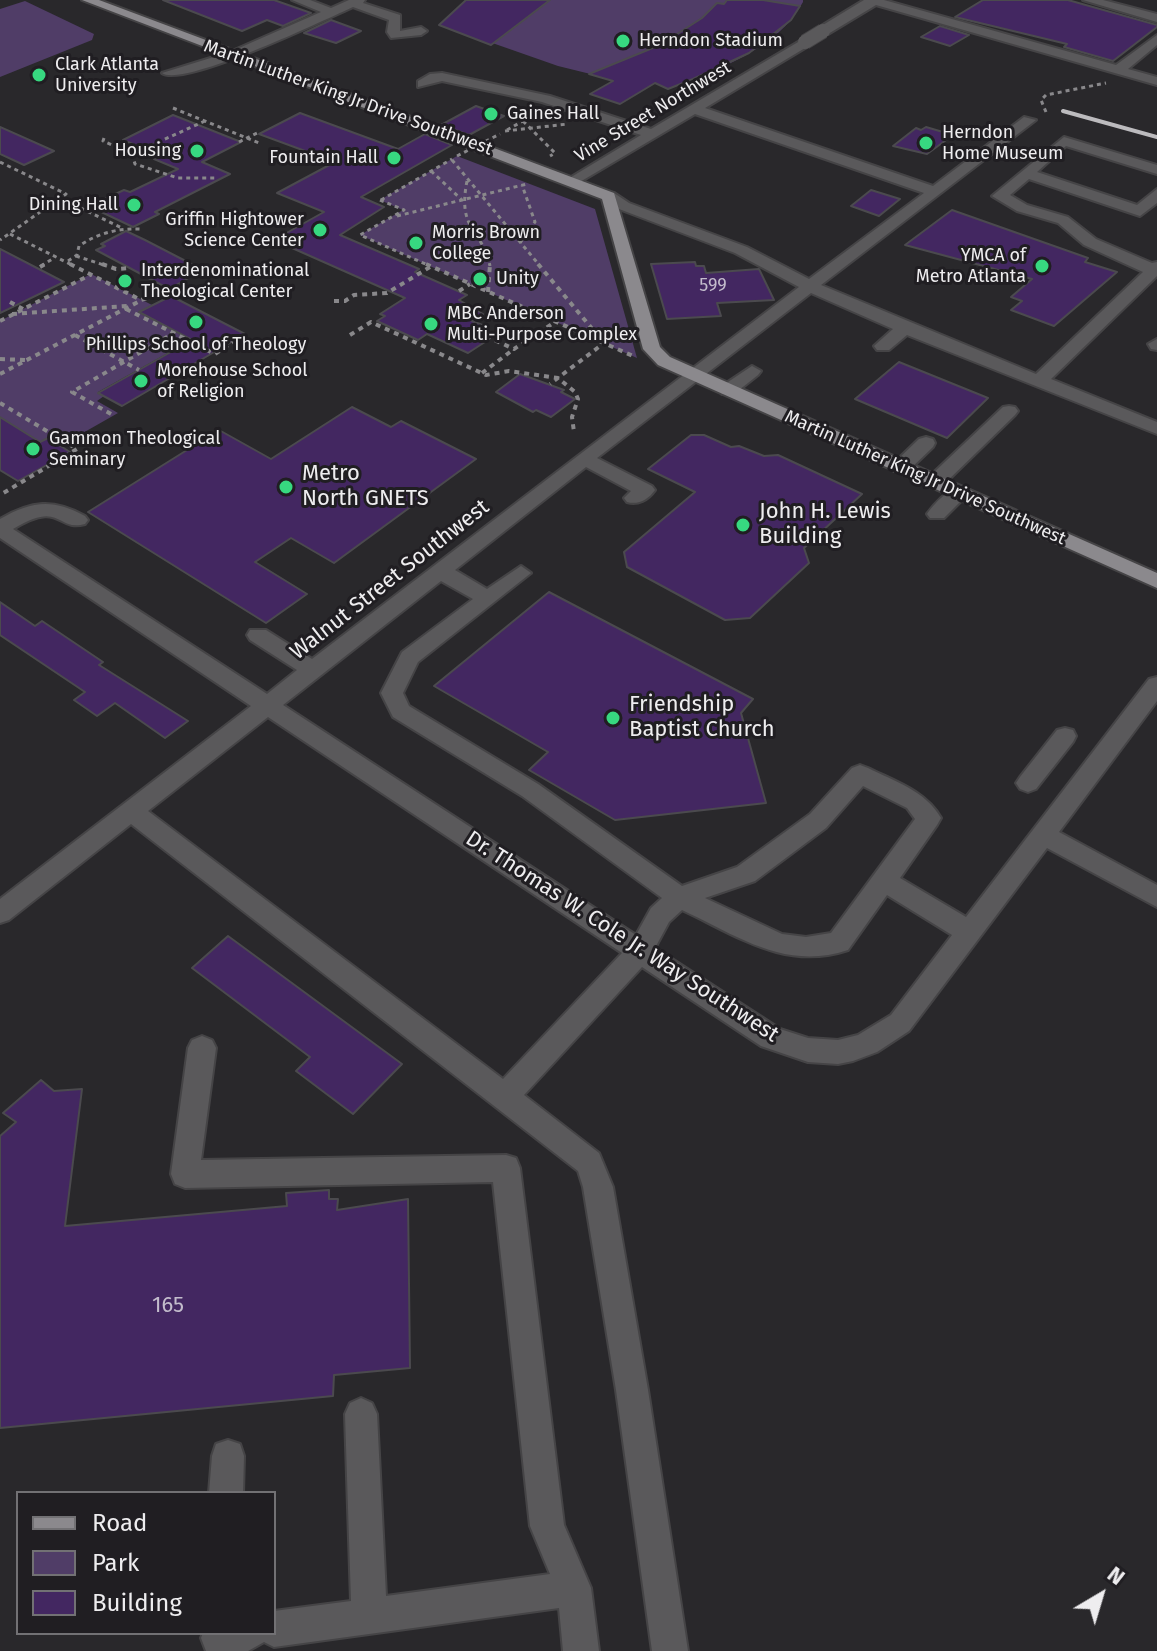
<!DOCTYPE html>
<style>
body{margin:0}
#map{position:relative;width:1157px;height:1651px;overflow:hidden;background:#29282b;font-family:"Fira Sans",sans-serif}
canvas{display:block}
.legend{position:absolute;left:16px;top:1491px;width:260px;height:144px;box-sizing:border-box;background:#201e22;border:2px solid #727174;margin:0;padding:10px 14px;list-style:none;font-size:24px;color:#eeedef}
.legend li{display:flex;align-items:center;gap:16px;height:40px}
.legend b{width:40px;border:2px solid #727174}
.north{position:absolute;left:1061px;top:1555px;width:80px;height:80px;-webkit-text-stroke:6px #201e22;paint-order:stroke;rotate:38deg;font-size:22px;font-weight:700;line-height:32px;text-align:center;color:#eeedef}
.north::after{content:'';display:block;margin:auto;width:28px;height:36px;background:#eeedef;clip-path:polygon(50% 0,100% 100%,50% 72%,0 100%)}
</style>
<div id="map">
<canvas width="1157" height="1651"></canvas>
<ul class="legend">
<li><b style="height:10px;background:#8b898d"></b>Road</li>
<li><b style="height:22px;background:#503d67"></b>Park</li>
<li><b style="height:22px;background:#432761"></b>Building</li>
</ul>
<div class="north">N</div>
</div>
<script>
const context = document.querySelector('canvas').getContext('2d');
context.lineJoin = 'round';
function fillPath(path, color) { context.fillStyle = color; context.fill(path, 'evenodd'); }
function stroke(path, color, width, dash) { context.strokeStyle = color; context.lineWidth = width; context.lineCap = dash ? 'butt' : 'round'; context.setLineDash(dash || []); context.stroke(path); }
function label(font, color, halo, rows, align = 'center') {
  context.font = font + ' "Fira Sans",sans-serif'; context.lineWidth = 6; context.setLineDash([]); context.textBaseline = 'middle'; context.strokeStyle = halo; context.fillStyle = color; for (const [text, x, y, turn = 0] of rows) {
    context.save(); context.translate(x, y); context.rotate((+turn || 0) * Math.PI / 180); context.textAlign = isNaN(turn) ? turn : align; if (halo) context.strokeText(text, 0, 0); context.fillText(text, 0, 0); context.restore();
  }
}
fillPath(new Path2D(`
 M466,0H803V2C778,49 715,71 668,89L652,82L627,83L558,66L441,25Z
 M25,1L94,34L92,40L0,77V9Z
 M457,156L595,209L637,358L360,235L403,210L380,200Z
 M91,274L152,305L140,312L221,348L206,357L189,348L181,352L175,349L98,392L104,396L97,401L118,413L60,446L48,438L34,446L0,417V321Z`), '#503d67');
const building = new Path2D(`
 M163,0H274L311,13L283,26L267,20L242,31Z
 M466,0H550L491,45L439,25Z
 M727,0H763L800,6L791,20L749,53L693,79L668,89L655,83L620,104L590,94L613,81L589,74L660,45L702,18L717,3L724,4Z
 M983,0H1068L1157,25V27L1113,61L1064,47L1067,44L955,17Z
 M331,20L361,31L336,43L304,33Z
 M940,26L969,35L950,46L921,37Z
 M476,106L504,116L469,135L441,125Z
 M300,113L398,149L425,134L452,145L361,197L384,207L340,235L419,269L415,272L467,295L459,300L483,314L472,321L485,326L474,333L488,340L468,353L427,334L418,340L377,321L385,316L380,314L405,298L274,240L324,212L277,193L335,162L259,134Z
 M173,115L241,142L202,162L230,174L155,212L159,214L133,227L95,209L102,206L96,203L124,190L130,192L178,169L154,159L162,156L123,140Z
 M0,127L54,151L24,165L0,154Z
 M926,127L953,135L927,154L893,146L916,128L921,130Z
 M871,190L900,199L879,216L851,206Z
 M952,210L1088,258L1085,262L1117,272L1054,326L1011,310L1022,301L1011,297L1032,279L905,245Z
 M126,231L145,240L203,270L169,289L96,250L105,246L101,244Z
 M0,249L35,267L64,282L0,313Z
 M695,262L696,266H704L706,273L759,269L774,300L717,303L721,316L667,319L651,264Z
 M171,296L245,334L122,406L98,393L192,340L139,312Z
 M899,362L988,398L947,438L855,399Z
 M520,374L564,390L561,392L575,399L551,417L536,410L533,412L496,392Z
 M352,407L391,427L401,421L476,459L334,563L291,538L255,562L307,594L266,623L88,512L219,430L271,459Z
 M0,417L40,442L48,438L70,452L18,481L0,470Z
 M691,435H704L731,447L739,446L764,456L778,455L862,494L804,548L809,563L750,618L725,620L627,567L624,552L695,492L648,469Z
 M549,592L753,699L741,713L766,803L615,820L529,770L548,752L434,686Z
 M0,602L35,626L42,621L103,662L99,665L188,721L165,738L115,703L97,716L74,700L85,692L0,635Z
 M228,936L402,1064L353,1114L296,1071L310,1057L192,968Z
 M41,1080L54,1091L82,1089L65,1226L287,1206L286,1193L329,1190V1199H338L337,1210L408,1199L410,1368L334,1375L333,1396L0,1428V1136L16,1122L3,1113Z`);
fillPath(building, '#432761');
stroke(building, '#4b4a4e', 2);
const minor = new Path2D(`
 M292,0H310L331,8L349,0H365L363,3L400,15V31L421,27L427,31L421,35L391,38L387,32L389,20L353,7C324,20 183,88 162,73L230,52L321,12Z
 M864,0H884L1116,65L1157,35V45L1128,69L1157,77V85L876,5L828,34H818V28Z
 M1083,0H1103L1157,14V22Z
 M805,38L810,39V45L705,108L933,186L1024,117L1036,120L821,285L1036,374L1143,272L1084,245L1058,223L1017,211L992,196L1064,137L1157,165V174L1066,146L1037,172L1137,205L1157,189V203L1140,216L1029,179L1010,195L1027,205L1068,217L1096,239L1152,263L1157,262V276L1051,379L1157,422V434L907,335L889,350H877L874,346L893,329L811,293L597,458L652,486L655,490C648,500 638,505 627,502L624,498L631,491L586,467L455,570L487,589L521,566L531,573L418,662L403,693L409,706L538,784L682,886L737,867L810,814L852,768L860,765L868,768C894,781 926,791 941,818L937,825L900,878L966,917L1149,679L1157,677V701L1059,832L1157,885V907L1047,848L909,1031L877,1052L853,1061L838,1064L808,1062L761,1046L642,967L524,1095L599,1153L613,1187L648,1390L688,1651H652L616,1390L583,1187L578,1171L131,824L9,920L0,923V899L251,706L0,538V519C31,501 53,498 85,516L88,520L85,524C56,532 62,499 13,529L267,694L297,670L250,640L247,635L250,630H266L312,659L799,287L735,253L619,209L604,199V193H614L629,203L747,247L809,279L924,193L695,114L573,186L568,185V179L641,135L542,102L442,81L418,87V81L430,74L442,73L550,96L651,129ZM441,581L473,599L402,652L381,693L393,717L522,796L662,898L651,908L636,935L283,705ZM268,717L622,953L503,1079L148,811ZM863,786L907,808L915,819L831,933L806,937L782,934L705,898L755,881L826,828ZM887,895L952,935L891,1015L858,1035L838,1040L808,1038L780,1029L655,948L669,922L682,910C738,936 785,971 848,950Z
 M1157,339V350L1151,349L1148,344Z
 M752,366L761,371L758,375L734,394H722L719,390L722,386Z
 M1009,406L1015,407L1018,411L1015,415L942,486H928L925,482L928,478L1003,407Z
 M926,437L933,439L935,443L933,447L908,471H894L892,467L894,463L919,439Z
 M959,487L966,489L969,493L944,518H930L927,514C934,504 947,490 959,487Z
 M1065,728L1073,730L1076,736L1073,742L1036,789L1028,792L1020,789L1016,783L1020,777L1057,730Z
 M202,1036L212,1040L216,1048L201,1160L506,1155L516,1158L520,1168L564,1525L591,1588L599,1651H563L559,1608L274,1647L264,1642L248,1651H206L201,1638L203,1633H274V1611L351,1601L345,1414L350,1403L361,1398L372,1403L377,1414L386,1596L550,1574L530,1526L493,1182L185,1188L175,1184L171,1174L188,1048L192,1040Z
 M228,1440L240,1444L244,1456L243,1493H209L212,1456L216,1444Z`);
const major = new Path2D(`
 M82,0H99L614,193L660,347L670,357L1157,573V588L658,365L643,349L602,199Z`);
stroke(minor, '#454446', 4);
stroke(major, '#454446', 4);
stroke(new Path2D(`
 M173,108L259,143
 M1046,112L1041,100L1046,95L1106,83
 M205,121L132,154L135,164L178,178H216
 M523,121L555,153L550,156
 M507,130L537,113
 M505,131L568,124
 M104,138L103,141L132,154
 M239,142L257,133
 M452,160L540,266
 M0,162L66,194L0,240
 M431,171L461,199
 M467,181C457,231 482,228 490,266
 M380,200L404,210L360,235L430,266
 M381,200L452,159
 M66,201L122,228
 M86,210L99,204
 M397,216L527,184
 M10,234L74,266
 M520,243L535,222L522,185
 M76,256L107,266
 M68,261L77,255L79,246C98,233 118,228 141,229
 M41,266L54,258`), '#89888b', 3, [4, 4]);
stroke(new Path2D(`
 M70,264L141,300L188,284
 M102,264L116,269L130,268
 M426,264L633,356
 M538,264L604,343L550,384
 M40,267L45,264
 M459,291L470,284
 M488,292L490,264
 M334,301H345L354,295L387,293L430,267
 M10,302L23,309
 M126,309L215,354L237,339
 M12,314L127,306
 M0,321L90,275
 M477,332L514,349L555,322
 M75,335L139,370
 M350,335L371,322L486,375L509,371L558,378L575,392L578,399L572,417L574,432
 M0,359L26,360
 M482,373L514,349
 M0,374L140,301
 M0,403L77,449L0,495
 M111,414L72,392L174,333`), '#89888b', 4, [5, 5]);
fillPath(minor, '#5a595b');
fillPath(major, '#8b898d');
stroke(new Path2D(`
 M1063,111L1157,137`), '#bcbbbe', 4);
const minorBridge = new Path2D(`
 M805,42L823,31`);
stroke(minorBridge, '#454446', 16, []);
stroke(new Path2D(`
 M457,156L500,134`), '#89888b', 3, [4, 4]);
stroke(minorBridge, '#5a595b', 14);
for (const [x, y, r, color] of [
 [623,41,8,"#37d880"],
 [39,75,8,"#37d880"],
 [491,114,8,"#37d880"],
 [926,143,8,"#37d880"],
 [197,151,8,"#37d880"],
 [394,158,8,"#37d880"],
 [134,205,8,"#37d880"],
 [320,230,8,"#37d880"],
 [416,243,8,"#37d880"],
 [1042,266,8,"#37d880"],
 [480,279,8,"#37d880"],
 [125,281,8,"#37d880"],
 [196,322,8,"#37d880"],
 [431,324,8,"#37d880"],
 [141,381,8,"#37d880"],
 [33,449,8,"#37d880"],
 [286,487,8,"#37d880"],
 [743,525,8,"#37d880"],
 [613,718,8,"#37d880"]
]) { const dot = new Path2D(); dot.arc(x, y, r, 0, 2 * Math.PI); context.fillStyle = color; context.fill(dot); stroke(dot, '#201e22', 3); }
label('18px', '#eeedef', '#201e22', [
 ["Herndon Stadium",639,41],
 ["Clark Atlanta",55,65],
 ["University",55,86],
 ["Gaines Hall",507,114],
 ["Herndon",942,133],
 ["Home Museum",942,154],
 ["Housing",181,151,"right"],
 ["Fountain Hall",378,158,"right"],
 ["Dining Hall",118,205,"right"],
 ["Griffin Hightower",304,220,"right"],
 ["Science Center",304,241,"right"],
 ["Morris Brown",432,233],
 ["College",432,254],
 ["YMCA of",1026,256,"right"],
 ["Metro Atlanta",1026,277,"right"],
 ["Interdenominational",141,271],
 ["Theological Center",141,292],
 ["Unity",496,279],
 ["MBC Anderson",447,314],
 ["Multi-Purpose Complex",447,335],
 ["Phillips School of Theology",196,345,"center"],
 ["Morehouse School",157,371],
 ["of Religion",157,392],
 ["Gammon Theological",49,439],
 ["Seminary",49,460]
], 'left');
label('18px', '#eeedef', '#201e22', [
 ["Martin Luther King Jr Drive Southwest",348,98,20],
 ["Vine Street Northwest",653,112,-31],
 ["Martin Luther King Jr Drive Southwest",925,478,24]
]);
label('18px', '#c3bccc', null, [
 ["599",713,286]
]);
label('22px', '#eeedef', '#201e22', [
 ["Metro",302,474],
 ["North GNETS",302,499],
 ["John H. Lewis",759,512],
 ["Building",759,537],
 ["Friendship",629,705],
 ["Baptist Church",629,730]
], 'left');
label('22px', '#eeedef', '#201e22', [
 ["Walnut Street Southwest",390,580,-38],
 ["Dr. Thomas W. Cole Jr. Way Southwest",622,937,33]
]);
label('22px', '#c3bccc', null, [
 ["165",168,1306]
]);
</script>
